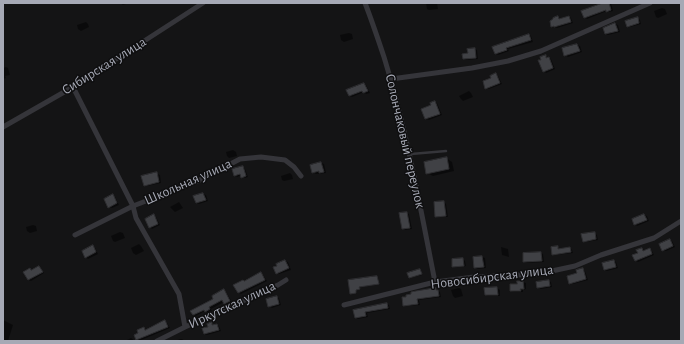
<!DOCTYPE html>
<meta charset="utf-8">
<style>
body{margin:0}
#map{position:relative;width:684px;height:344px;overflow:hidden;background:#141415;font-family:"Alegreya Sans",sans-serif}
canvas{display:block}
.frame{position:absolute;inset:0;border:4px solid #a6a9b5;pointer-events:none}
</style>
<div id="map">
<canvas width="684" height="344"></canvas>
<div class="frame"></div>
</div>
<script>
const context = document.querySelector('canvas').getContext('2d');
context.lineJoin = 'round';
function fillPath(path, color) { context.fillStyle = color; context.fill(path, 'evenodd'); }
function stroke(path, color, width, dash) { context.strokeStyle = color; context.lineWidth = width; context.lineCap = dash ? 'butt' : 'round'; context.setLineDash(dash || []); context.stroke(path); }
function label(font, color, halo, rows, align = 'center') {
  context.font = font + ' "Alegreya Sans",sans-serif'; context.lineWidth = 3; context.setLineDash([]); context.textBaseline = 'middle'; context.strokeStyle = halo; context.fillStyle = color; for (const [text, x, y, turn = 0] of rows) {
    context.save(); context.translate(x, y); context.rotate((+turn || 0) * Math.PI / 180); context.textAlign = isNaN(turn) ? turn : align; if (halo) context.strokeText(text, 0, 0); context.fillText(text, 0, 0); context.restore();
  }
}
fillPath(new Path2D(`
 M120,3H129L123,5Z
 M426,3H437L438,9L429,10L427,9Z
 M604,3H611L613,11L609,12L607,11L587,19L585,17Z
 M662,8L665,9L667,14L658,18L656,17L654,11Z
 M558,17L560,19L569,17L571,18L573,23L557,28L555,27L552,26Z
 M638,18L640,20L641,24L630,27L628,26Z
 M86,22L88,24L89,27L81,31L78,29L77,25Z
 M615,24L618,25L620,32L608,35L606,34L604,29Z
 M349,33L352,34L353,39L344,42L341,40L340,35Z
 M529,35L531,36L533,42L508,49L509,51L498,55L495,53Z
 M577,45L580,46L582,52L568,57L565,55Z
 M475,49L477,50L478,59L466,60L464,59Z
 M545,56L551,59L555,69L546,73L544,71Z
 M6,67L8,68L10,75L5,76L6,78L3,79V68Z
 M496,74L498,76L502,84L489,89L486,88Z
 M364,84L366,85L370,93L366,94L364,92L352,97L350,96Z
 M469,91L471,93L473,97L463,101L461,99L459,96Z
 M435,102L437,103L442,115L429,120L426,119L422,109L432,105Z
 M233,150L236,152L237,156L229,158L227,156L226,152Z
 M446,158L452,162L454,171L433,176L427,173Z
 M321,163L324,164L326,173L316,174L313,172L311,165Z
 M243,167L245,169L248,177L245,178L242,175L237,177L235,175Z
 M290,173L292,175L293,179L284,181L282,180L281,176Z
 M157,174L160,175L161,183L147,186L144,185Z
 M203,194L206,195L208,201L199,204L197,203Z
 M113,196L115,197L119,205L112,208L109,207Z
 M179,202L183,208L175,212L170,207Z
 M444,202L446,204L448,217H438L436,216Z
 M407,213L409,214L412,229L405,230L403,228Z
 M644,215L647,216L649,221L637,226L635,224Z
 M154,216L156,217L160,225L152,229L150,227Z
 M33,225L36,226L37,231L30,233L27,231L26,227Z
 M120,232L123,233L125,238L115,242L113,241L111,236Z
 M594,233L597,235L598,240L586,242L584,241Z
 M670,240L672,241L675,247L666,251L663,250Z
 M139,244L141,246L144,251L136,255L133,253L131,248Z
 M93,247L95,248L98,254L88,259L86,257Z
 M501,247L508,249L509,257L502,255Z
 M557,247L560,250L570,248L572,250L573,253L555,255L553,254Z
 M642,249L644,250H650L652,251L654,255L638,262L635,260Z
 M541,253L543,254L544,262L527,263L524,262Z
 M482,257L485,258L486,268L477,269L475,267Z
 M463,259L465,261L466,266L456,267L453,266Z
 M285,261L288,262L291,270L279,274L277,273Z
 M614,261L616,262L618,268L607,271L605,270Z
 M39,267L44,273L31,281L28,280L30,269L33,271Z
 M582,269L585,271L588,280L573,284L570,283Z
 M420,270L422,275L409,278Z
 M261,273L263,275L267,281L241,294L238,292L245,282Z
 M377,277L379,284L360,287V289L356,290L357,293H351L349,280Z
 M549,281L551,282L552,287L541,289L538,287Z
 M518,282H523L526,283V289L523,290V292H514L511,291L518,285Z
 M459,288L461,289L463,296L455,298L453,296L451,290Z
 M497,288L500,290V296H488L486,295Z
 M436,289L440,292L441,297L419,300L420,305L407,306L404,305L403,298Z
 M224,291L226,292L232,302L227,305L224,302L211,309L212,311L208,313L205,311L196,316L193,315Z
 M276,297L279,298L281,305L272,308L269,306Z
 M387,304L389,305L390,309L367,313L368,317L358,319L356,317L354,311Z
 M3,320L13,325L8,341H3Z
 M165,322L167,323L170,328L139,341L136,340L144,328L147,330Z
 M211,324L219,326L221,331L207,335L204,334Z
 M131,338L135,341H128L127,340Z
 M182,339L185,341H175L180,339Z`), '#0007');
const building = new Path2D(`
 M603,3H609L611,10L606,12V10L584,18L581,11Z
 M558,16L559,19L569,16L571,22L554,27V26L551,27L550,21L553,19V18Z
 M638,17L639,23L627,27L625,21Z
 M615,23L618,31L605,34L603,28Z
 M529,34L531,40L506,48L507,50L495,54L492,47Z
 M577,44L580,51L564,56L562,48Z
 M475,48L476,58L463,59L462,54L468,53L467,49Z
 M546,55V58L549,57L553,68L543,72L538,60H541L540,57Z
 M496,73L500,83L485,89L483,81L491,78L490,76Z
 M364,83L368,91L363,93L362,91L349,96L346,90Z
 M435,101L440,114L425,119L421,109L431,105L430,103Z
 M447,157L449,169L426,174L424,162Z
 M321,162L324,172L319,173V171L312,173L310,165Z
 M243,166L246,176L241,178L240,174L234,176L232,169Z
 M157,172L159,182L144,186L141,176Z
 M203,193L206,200L196,203L193,196Z
 M113,194L117,203L108,208L104,199Z
 M444,201L446,216L435,217L434,202Z
 M407,212L410,228L402,229L399,213Z
 M154,214L158,224L149,228L145,219Z
 M644,214L647,220L634,225L632,219Z
 M595,232L596,239L583,242L581,234Z
 M670,239L673,246L662,251L659,244Z
 M93,245L96,252L85,258L82,251Z
 M558,246V249L570,247L571,252L552,255L551,247Z
 M642,248L643,251L650,248L652,254L635,261L632,255L638,253L636,250Z
 M541,252L542,261L523,262V253Z
 M482,256L484,267L474,268L473,257Z
 M463,258L464,266L452,267V259Z
 M285,260L289,268L276,274L273,267L277,266L276,264Z
 M614,260L616,267L604,270L602,263Z
 M39,266L43,272L28,280L23,272L30,268L31,270Z
 M583,268L586,279L569,284L567,276L577,273L576,270Z
 M420,269L422,274L409,278L407,273Z
 M261,272L265,280L238,293L233,285L243,280L244,281Z
 M377,276L379,284L359,287L360,289L356,290V293L350,294L348,280Z
 M549,280L550,286L537,288L536,282Z
 M517,281H523L524,289H520L521,291H510V284H517Z
 M497,287L498,295H485L484,288Z
 M436,288V290H438L439,296L417,299L418,304L403,306L402,297H406V295L411,294V292L416,291Z
 M224,289L230,301L224,304L222,300L209,307L210,309L205,312L204,310L193,315L190,311L213,299L212,296Z
 M277,296L279,304L268,307L266,299Z
 M387,303L388,308L365,312L366,316L355,318L353,310Z
 M165,320L168,327L136,340L134,335L138,333L137,330L144,327L145,330Z
 M212,322V325L217,324L219,330L204,334L202,328L208,327L207,324Z`);
fillPath(building, '#404145');
stroke(building, '#2e2e31', 1);
stroke(new Path2D(`
 M411,154L446,151`), '#35353a', 2.5);
stroke(new Path2D(`
 M365,3C372,21 378,39 384,57C407,131 420,206 435,282
 M391,79L472,68L508,61L541,51L650,3
 M73,87L133,206L136,218L179,294L185,327
 M3,127L73,87L203,3
 M75,235L133,206L198,181L240,159L261,157L285,160L294,167L301,176
 M344,305L435,282L474,277L538,274L575,266L601,255L654,238L681,221
 M157,341L185,327L278,285L286,280`), '#35353a', 5);
label('14px', '#a6a9b5', '#0f0f10', [
 ["Сибирская улица",104,66,-32],
 ["Солончаковый переулок",405,141,77],
 ["Школьная улица",188,182,-24],
 ["Новосибирская улица",492,277,-7],
 ["Иркутская улица",232,305,-25]
]);
</script>
